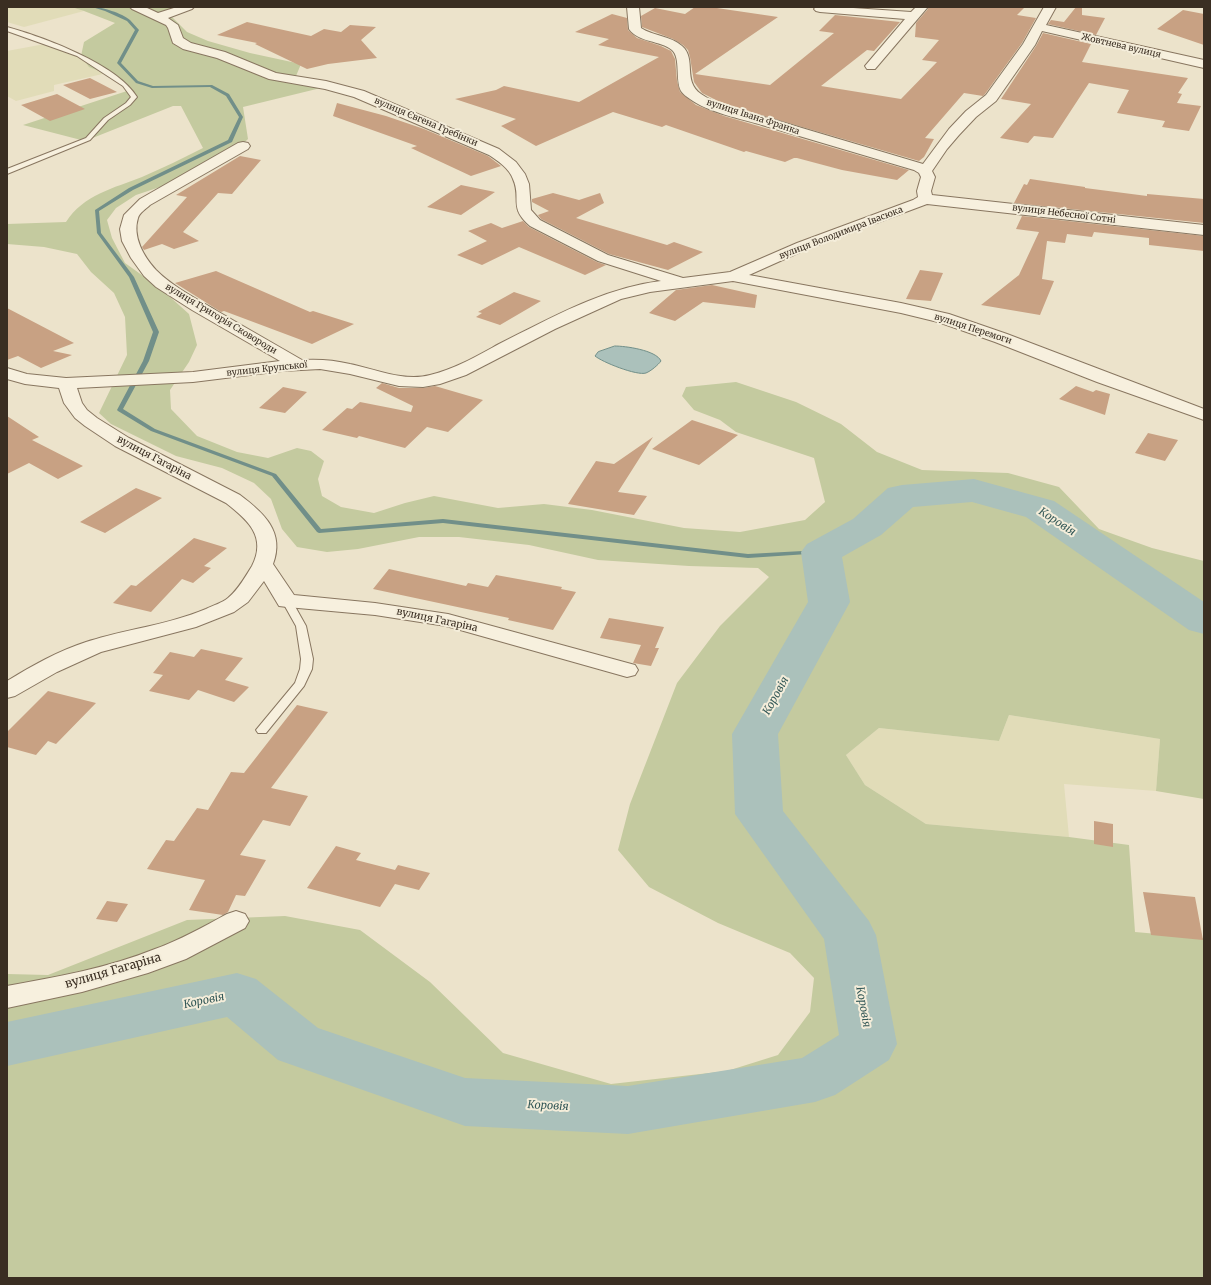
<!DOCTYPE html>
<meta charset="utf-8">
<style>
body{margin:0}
#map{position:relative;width:1211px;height:1285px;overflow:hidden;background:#ece3cb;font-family:Merriweather,serif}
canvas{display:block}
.frame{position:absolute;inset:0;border:8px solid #3a2e22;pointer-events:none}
</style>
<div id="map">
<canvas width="1211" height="1285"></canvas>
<div class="frame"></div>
</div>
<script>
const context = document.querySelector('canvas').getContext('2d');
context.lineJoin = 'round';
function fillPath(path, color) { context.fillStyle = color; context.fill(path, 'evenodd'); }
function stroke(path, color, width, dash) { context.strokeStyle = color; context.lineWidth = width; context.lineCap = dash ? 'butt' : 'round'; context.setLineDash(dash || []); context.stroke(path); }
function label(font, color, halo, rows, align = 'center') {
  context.font = font + ' Merriweather,serif'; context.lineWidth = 4; context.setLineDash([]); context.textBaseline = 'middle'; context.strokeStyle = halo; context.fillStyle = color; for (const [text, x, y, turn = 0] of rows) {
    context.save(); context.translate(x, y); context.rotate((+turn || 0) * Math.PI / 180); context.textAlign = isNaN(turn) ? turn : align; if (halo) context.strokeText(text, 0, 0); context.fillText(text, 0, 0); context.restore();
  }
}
fillPath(new Path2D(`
 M7,7H71L84,11L24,27L7,22Z
 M50,43L81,56L107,73L54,85V91L16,101L7,96V51Z
 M1009,715L1160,739L1156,791L1064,784L1069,837L926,824L865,785L846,755L879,728L999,741Z`), '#e1dcb8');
fillPath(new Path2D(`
 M71,7H192L168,13L187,32L208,41L250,53L301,64L296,76L333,85L243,107L248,139L227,159L190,177L136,195L116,208L107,220L112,238L125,263L160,288L189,314L197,345L189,362L170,390L171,409L197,436L237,452L268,458L297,448L311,451L324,461L318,479L322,496L341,507L374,513L405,503L434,496L498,508L544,504L592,510L684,528L740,532L805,520L825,502L814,458L736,432L720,420L694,410L682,396L686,387L736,382L796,402L841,424L877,452L922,470L1008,473L1059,487L1099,529L1152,548L1204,561V799L1156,791L1160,739L1009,715L999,741L879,728L846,755L865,785L926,824L1069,837L1129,845L1135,932L1204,938V1278H7V974L48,975L187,920L285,916L360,930L430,982L503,1053L611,1084L727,1071L778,1055L810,1012L814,978L790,953L718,923L649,887L618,850L630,804L677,683L720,626L769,577L758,568L689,566L598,560L529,545L459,537H419L358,549L327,552L297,547L282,529L271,499L254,483L222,468L176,456L111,424L99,413L127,355L125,317L114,293L91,272L77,254L44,247L7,244V224L66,222C83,195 114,188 142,177C163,168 183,158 203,148L181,106H173L85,141L23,125L127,91L124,81L89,67L81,56L84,42L115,23L84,11Z`), '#c4ca9f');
const water = new Path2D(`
 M615,346C625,346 656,350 661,361C658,365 651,371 646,373C637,376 602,362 595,356L598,352Z`);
fillPath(water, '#abc1bb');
stroke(water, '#718f89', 1);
fillPath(new Path2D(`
 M92,7C102,7 122,13 130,20C133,23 136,27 139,30L121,63L138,81L153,86L212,85L229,94L243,117L232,142L133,190L99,211L101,233L134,277L159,332L149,361L123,409L155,429L276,474L321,529L443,519L748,554L821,550L823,551L824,552L823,553L748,558L443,523L319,533L317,532L272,476L151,431L118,411L117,410L143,361L153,332L129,277L97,233L95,210L129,188L228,140L239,117L226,96L210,87L152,88L136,83L117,63L135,30L127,21L105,11Z`), '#718f89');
fillPath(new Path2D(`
 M974,479L1054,501L1204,602V634L1189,630L1026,517L972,502L913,507L881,535L842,557L850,602L778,734L783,811L869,921L876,935L897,1044L889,1060L835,1095L815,1102L628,1134L465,1126L278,1060L227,1017L7,1066V1022L237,973L256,979L318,1028L465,1078L628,1086L802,1058L839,1035L824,939L735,814L732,734L808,602L801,552L807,544L853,519L888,488L902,485Z`), '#abc1bb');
fillPath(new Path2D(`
 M695,7H710L778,17L695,74L770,85L834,33L819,31L835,15L900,22L874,51L867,50L821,86L901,99L937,62L922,60L939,40L915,37L916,23L928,9V7H1025L1017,15L1036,18L1022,43L985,94L983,96L964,93L925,138L934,139L924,157L919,161L737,108L718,101L702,93L694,82L690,57L688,50L683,45L673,39L642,27L641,16L655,8L685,14Z
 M1076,7H1082V15L1105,18L1096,35L1048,24L1051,20L1064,22Z
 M1183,10L1204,14V45L1157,29Z
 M612,14L627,18L628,30L637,38L661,46L671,51L675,59L677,81L680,92L696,105L724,116L909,170L897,180L842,170L797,158H794L785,162L746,151L744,152L666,125L662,127L613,112L536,146L501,126L516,119L455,99L496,90L504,86L579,102L659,57L598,45L609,39L575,32Z
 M247,22L311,36L324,29L341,32L350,25L376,27L361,40L377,58L328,64L307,69L255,44L257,43L217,35Z
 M1043,33L1091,44L1082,62L1188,78L1178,93L1182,94L1177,103L1201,106L1189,131L1162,127L1165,121L1117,113L1129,90L1089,83L1053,138L1034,136L1028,143L1000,138L1031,104L1001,99L1036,46Z
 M90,78L117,92L90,99L63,85Z
 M57,94L85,109L50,121L21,105Z
 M337,103L386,116L424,129L488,156L501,166L471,176L411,148L417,146L333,116Z
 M240,156L261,160L232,194L218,193L183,232L199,241L174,249L162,244L144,250L142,247L187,197L176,195Z
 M1030,179L1085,187V188L1147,196V194L1204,199V223L1014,203L1024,184L1027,185Z
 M461,185L495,192L461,215L427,207Z
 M553,193L579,200L600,193L604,203L576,218L667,245L674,242L703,252L668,270L609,254L541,219L538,215L549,211L532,202V199Z
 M1022,216L1204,236V251L1149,245V238L1094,232L1092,237L1067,234L1065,243L1047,241L1042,279L1054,281L1040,315L981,305L1019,275L1039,232L1016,229Z
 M523,221L529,227L597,262L606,265L585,275L519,247L482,265L457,255L487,241L468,231L491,223L502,228Z
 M920,270L943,273L931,301L906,299Z
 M216,271L310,312L313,311L354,324L312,344L224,311L221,312L175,283Z
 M712,285L757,295L755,308L703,302L675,321L649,313L676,290Z
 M514,292L541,301L500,325L476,317L482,313L478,312Z
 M7,308L74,343L53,351L72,355L41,368L18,356L7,360Z
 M382,383L399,388H423L435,386L483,400L448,432L427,427L405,448L359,436L357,438L322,430L347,408L352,409L360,402L411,412L413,406L376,388Z
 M1076,386L1093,392L1096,390L1110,394L1105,415L1059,399Z
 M283,387L307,392L285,413L259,408Z
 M7,416L39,437L32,440L83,466L58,479L29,463L7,474Z
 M692,420L738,435L699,465L652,449Z
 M1148,433L1178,440L1165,461L1135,453Z
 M653,437L618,492L647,496L634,515L568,504L596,461L614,464Z
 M136,488L162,498L105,533L80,522Z
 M194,538L227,548L204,566L211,568L193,583L182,579L151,612L113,603L131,585L136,586Z
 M389,569L466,586L468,583L488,587L496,575L562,587L561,589L576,592L553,630L508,620L509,618L373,589Z
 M609,618L664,627L655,648H659L651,666L633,663L641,645L600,638Z
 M201,649L243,658L225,680L249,687L234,702L198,690L189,700L149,691L163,675L153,673L170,652L194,657Z
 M48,691L96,703L56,744L48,741L36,755L7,747V732Z
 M297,705L328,712L271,788L308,796L290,826L263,820L240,855L266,860L245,896L236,895L228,912L223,915L189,910L205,880L147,869L166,840L174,841L197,808L208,810L231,772L244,773Z
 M1094,821L1113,824V847L1094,844Z
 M336,846L361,853L356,860L395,870L398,865L430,873L419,890L395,884L380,907L307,888Z
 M1143,892L1195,897L1203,940L1151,935Z
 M107,901L128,904L117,922L96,919Z`), '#c8a183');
const lane = new Path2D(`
 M7,27C43,37 117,64 137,97L130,105L108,120L90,140L7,174V169L86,138L104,118L126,103L131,97L123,86L77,56L7,31Z
 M287,598L292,601L306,626L313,659L312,669L304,686L266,733H258L256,730L295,683L300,669L301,659L296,626L282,601Z`);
const street = new Path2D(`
 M130,7H145L158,13L177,7H194L192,9L168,18L178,25L183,38L191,43L225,52L276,73L326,81L364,91L499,149L516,162L525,174L529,184L531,210L540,220L608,255L683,278L730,272L797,243L913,200L918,197L917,191L921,177L919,173L914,170C863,155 813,140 762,125C742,119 707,112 690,99C687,97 683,94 681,91C675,80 681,58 672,50C660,40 639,43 629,29L627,7H639L641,28C653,36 671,36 682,46C697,59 682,81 701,94C719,107 753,114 775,120C824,135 874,149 923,164L949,129L966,111L986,95L1023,44L1044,7H1056L1046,25L1204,60V68L1042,31L1035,45L996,101L976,117L959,135L947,149L932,171L935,177L931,191L932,195L1204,225V235L927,204L807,249L749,275L901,303L949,314L1007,334L1204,409V420L1097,382L995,342L938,322L901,313L733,281L650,292L621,299L555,329L466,375L440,384L423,387L399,386L350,374L320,369L282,371L193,382L77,388L82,403L87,410L97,418L129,438L240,495C264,513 285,532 273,564L294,595L375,603L448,614L635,665L638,670L635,675L627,677L446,626L375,615L287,607L279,606L264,581L248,602L234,612L196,627L101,652L57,672L15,696L7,698V681C32,666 58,651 86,642C126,629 168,625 206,609C214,605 222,603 228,598C239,589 245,577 252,566C267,537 248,520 226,503L115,446L85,426L75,418L64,403L59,388L25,384L7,379V368L27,374L66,378L193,372L280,361L192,310L156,287L144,276L131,258L122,241L120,229L124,215L140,199L238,143L243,142L248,143L250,146L248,149L150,205C146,209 139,213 138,218C132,237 144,257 156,270C173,287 197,299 217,311C245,327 274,344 302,360C319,359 334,360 350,364C375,369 404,382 430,375C455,369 477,356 499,344C551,318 603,288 661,281L598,261L530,226C508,207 522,199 513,179C509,168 498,161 489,155L354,97L325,89L269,79L217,58L183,49L173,43L168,28L166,25L132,9Z
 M816,7H839L911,12L916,7L927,8L875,69H867L865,66L905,19L820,12L816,11L814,9Z
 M236,911L245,914L249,921L245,928L186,959L148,973L82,992L7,1008V986C57,977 108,968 155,949C180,940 203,927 227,914Z`);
stroke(lane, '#887660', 2);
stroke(street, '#887660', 2);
fillPath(lane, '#f7f0de');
fillPath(street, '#f7f0de');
label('9px', '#3a2e22', '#f4edda', [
 ["Жовтнева вулиця",1121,46,13],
 ["вулиця Івана Франка",753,117,18],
 ["вулиця Євгена Гребінки",426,122,23],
 ["вулиця Небесної Сотні",1064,214,7],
 ["вулиця Володимира Івасюка",841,233,-21],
 ["вулиця Григорія Сковороди",221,319,31],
 ["вулиця Перемоги",973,329,18],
 ["вулиця Крупської",267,369,-6]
]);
label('10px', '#3a2e22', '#f4edda', [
 ["вулиця Гагаріна",154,458,28],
 ["вулиця Гагаріна",437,620,12]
]);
label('italic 11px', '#335857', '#f4edda', [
 ["Коровія",1057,522,33],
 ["Коровія",776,696,-61],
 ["Коровія",204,1001,-12],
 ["Коровія",863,1007,80],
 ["Коровія",548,1106,3]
]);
label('12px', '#3a2e22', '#f4edda', [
 ["вулиця Гагаріна",113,971,-16]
]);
</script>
